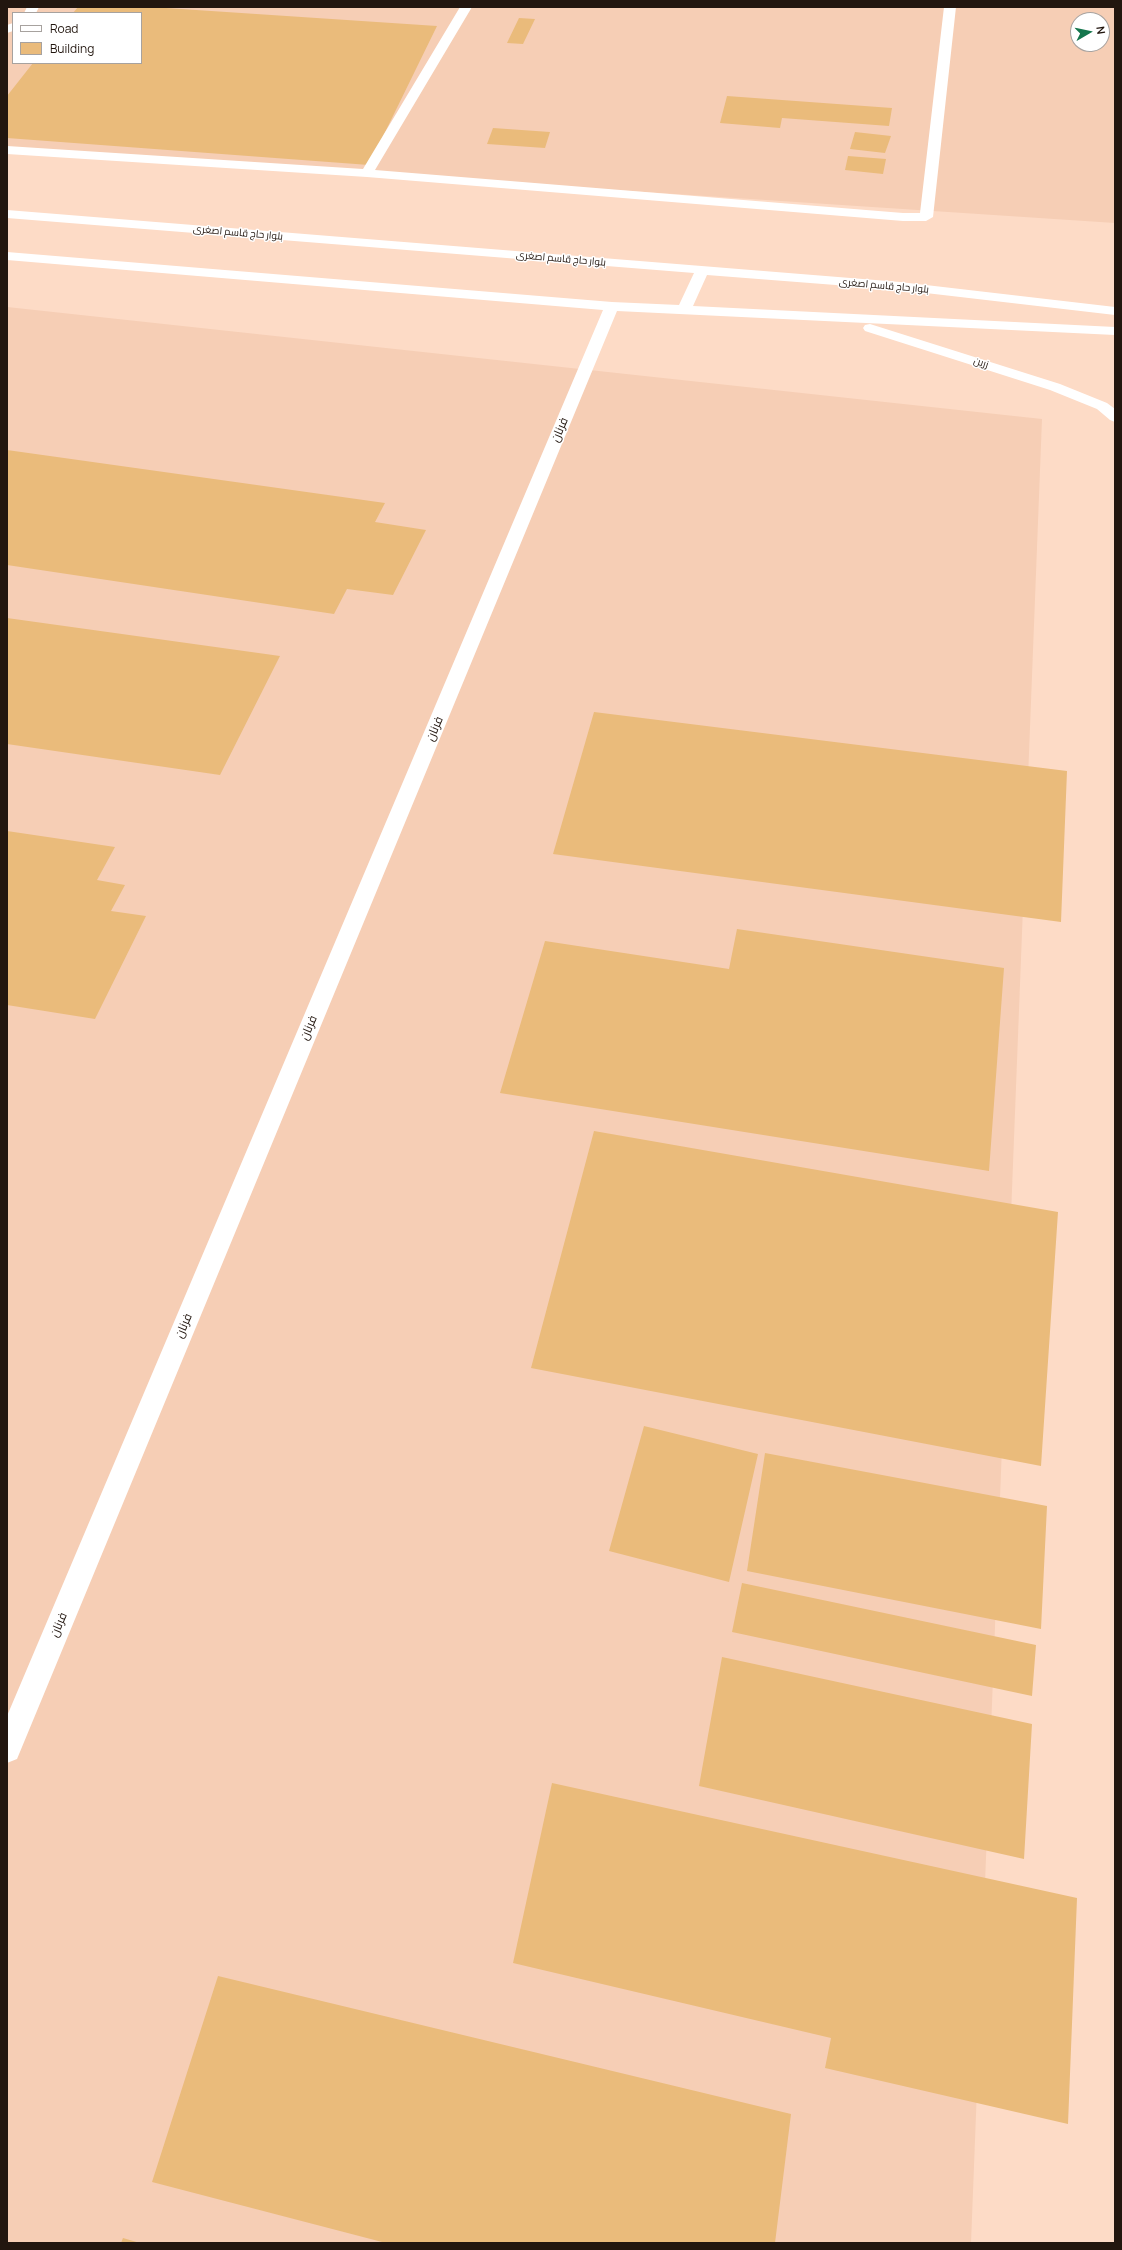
<!DOCTYPE html>
<meta charset="utf-8">
<style>
body{margin:0}
#map{position:relative;width:1122px;height:2250px;overflow:hidden;background:#fddbc6;font-family:Manrope,sans-serif}
canvas{display:block}
.frame{position:absolute;inset:0;border:8px solid #22160f;pointer-events:none}
.legend{position:absolute;left:12px;top:12px;width:130px;height:52px;box-sizing:border-box;background:#fff;border:1px solid #a7a29f;margin:0;padding:5px 7px;list-style:none;font-size:12px;color:#22160f}
.legend li{display:flex;align-items:center;gap:8px;height:20px}
.legend b{width:20px;border:1px solid #a7a29f}
.north{position:absolute;left:1070px;top:12px;width:40px;height:40px;box-sizing:border-box;background:#fff;border:1px solid #a7a29f;border-radius:50%;rotate:81deg;font-size:11px;font-weight:700;line-height:16px;text-align:center;color:#22160f}
.north::after{content:'';display:block;margin:auto;width:14px;height:18px;background:#15764d;clip-path:polygon(50% 0,100% 100%,50% 72%,0 100%)}
</style>
<div id="map">
<canvas width="1122" height="2250"></canvas>
<div class="frame"></div>
<ul class="legend">
<li><b style="height:5px;background:#fff"></b>Road</li>
<li><b style="height:11px;background:#eabb7b"></b>Building</li>
</ul>
<div class="north">N</div>
</div>
<script>
const context = document.querySelector('canvas').getContext('2d');
context.lineJoin = 'round';
function fillPath(path, color) { context.fillStyle = color; context.fill(path, 'evenodd'); }
function label(font, color, halo, rows, align = 'center') {
  context.font = font + ' Manrope,Cairo,sans-serif'; context.lineWidth = 3; context.setLineDash([]); context.textBaseline = 'middle'; context.strokeStyle = halo; context.fillStyle = color; for (const [text, x, y, turn = 0] of rows) {
    context.save(); context.translate(x, y); context.rotate((+turn || 0) * Math.PI / 180); context.textAlign = isNaN(turn) ? turn : align; if (halo) context.strokeText(text, 0, 0); context.fillText(text, 0, 0); context.restore();
  }
}
fillPath(new Path2D(`
 M7,7H1115V223L7,150ZM13,13H141V63H13ZM1078,20H1102V44H1078Z
 M7,307L1042,419L971,2243H7Z`), '#f6ceb5');
fillPath(new Path2D(`
 M78,7H151L437,26L369,165L7,138V96L33,63H141V13H73Z
 M519,18L535,19L523,44L507,43Z
 M727,96L892,108L889,126L782,118L780,128L720,123Z
 M493,128L550,132L545,148L487,144Z
 M855,132L891,136L885,153L850,149Z
 M848,156L886,159L883,174L845,170Z
 M7,450L385,503L375,522L426,530L393,595L347,589L334,614L7,565Z
 M7,618L280,656L220,775L7,744Z
 M594,712L1067,771L1061,922L553,854Z
 M7,831L115,847L97,880L125,885L111,911L146,916L95,1019L7,1005Z
 M737,929L1004,968L989,1171L500,1093L545,941L729,969Z
 M594,1131L1058,1212L1041,1466L531,1368Z
 M644,1426L758,1454L729,1582L609,1551Z
 M765,1453L1047,1506L1041,1629L747,1571Z
 M742,1583L1036,1645L1032,1696L732,1632Z
 M722,1657L1032,1724L1024,1859L699,1786Z
 M552,1783L1077,1898L1068,2124L825,2068L831,2038L513,1963Z
 M218,1976L791,2114L775,2243H386L152,2182Z
 M123,2238L140,2243H121Z`), '#eabb7b');
fillPath(new Path2D(`
 M27,7H39L36,13H24Z
 M460,7H472L375,170L903,213H920L944,7H956L933,217L926,221H903L367,177L7,154V146L363,169Z
 M13,23V31L7,33V25Z`), '#fff');
fillPath(new Path2D(`
 M7,210L900,282L1115,307V315L900,290L707,275L693,306L1115,327V335L617,311L17,1759L7,1763V1716L603,310L7,260V252L612,302L679,305L694,273L7,218Z
 M870,324L1060,384L1107,403L1115,409V422L1110,420L1097,409L1050,390L865,331L863,328L865,325Z`), '#fff');
label('10px', '#22160f', '#fff', [
 ["بلوار حاج قاسم اصغری",238,233,5],
 ["بلوار حاج قاسم اصغری",561,259,5],
 ["بلوار حاج قاسم اصغری",884,286,5],
 ["زرین",981,363,18]
]);
label('12px', '#22160f', '#fff', [
 ["فرنان",560,430,-67],
 ["فرنان",435,729,-67],
 ["فرنان",309,1028,-67],
 ["فرنان",184,1326,-67],
 ["فرنان",59,1625,-67]
]);
</script>
